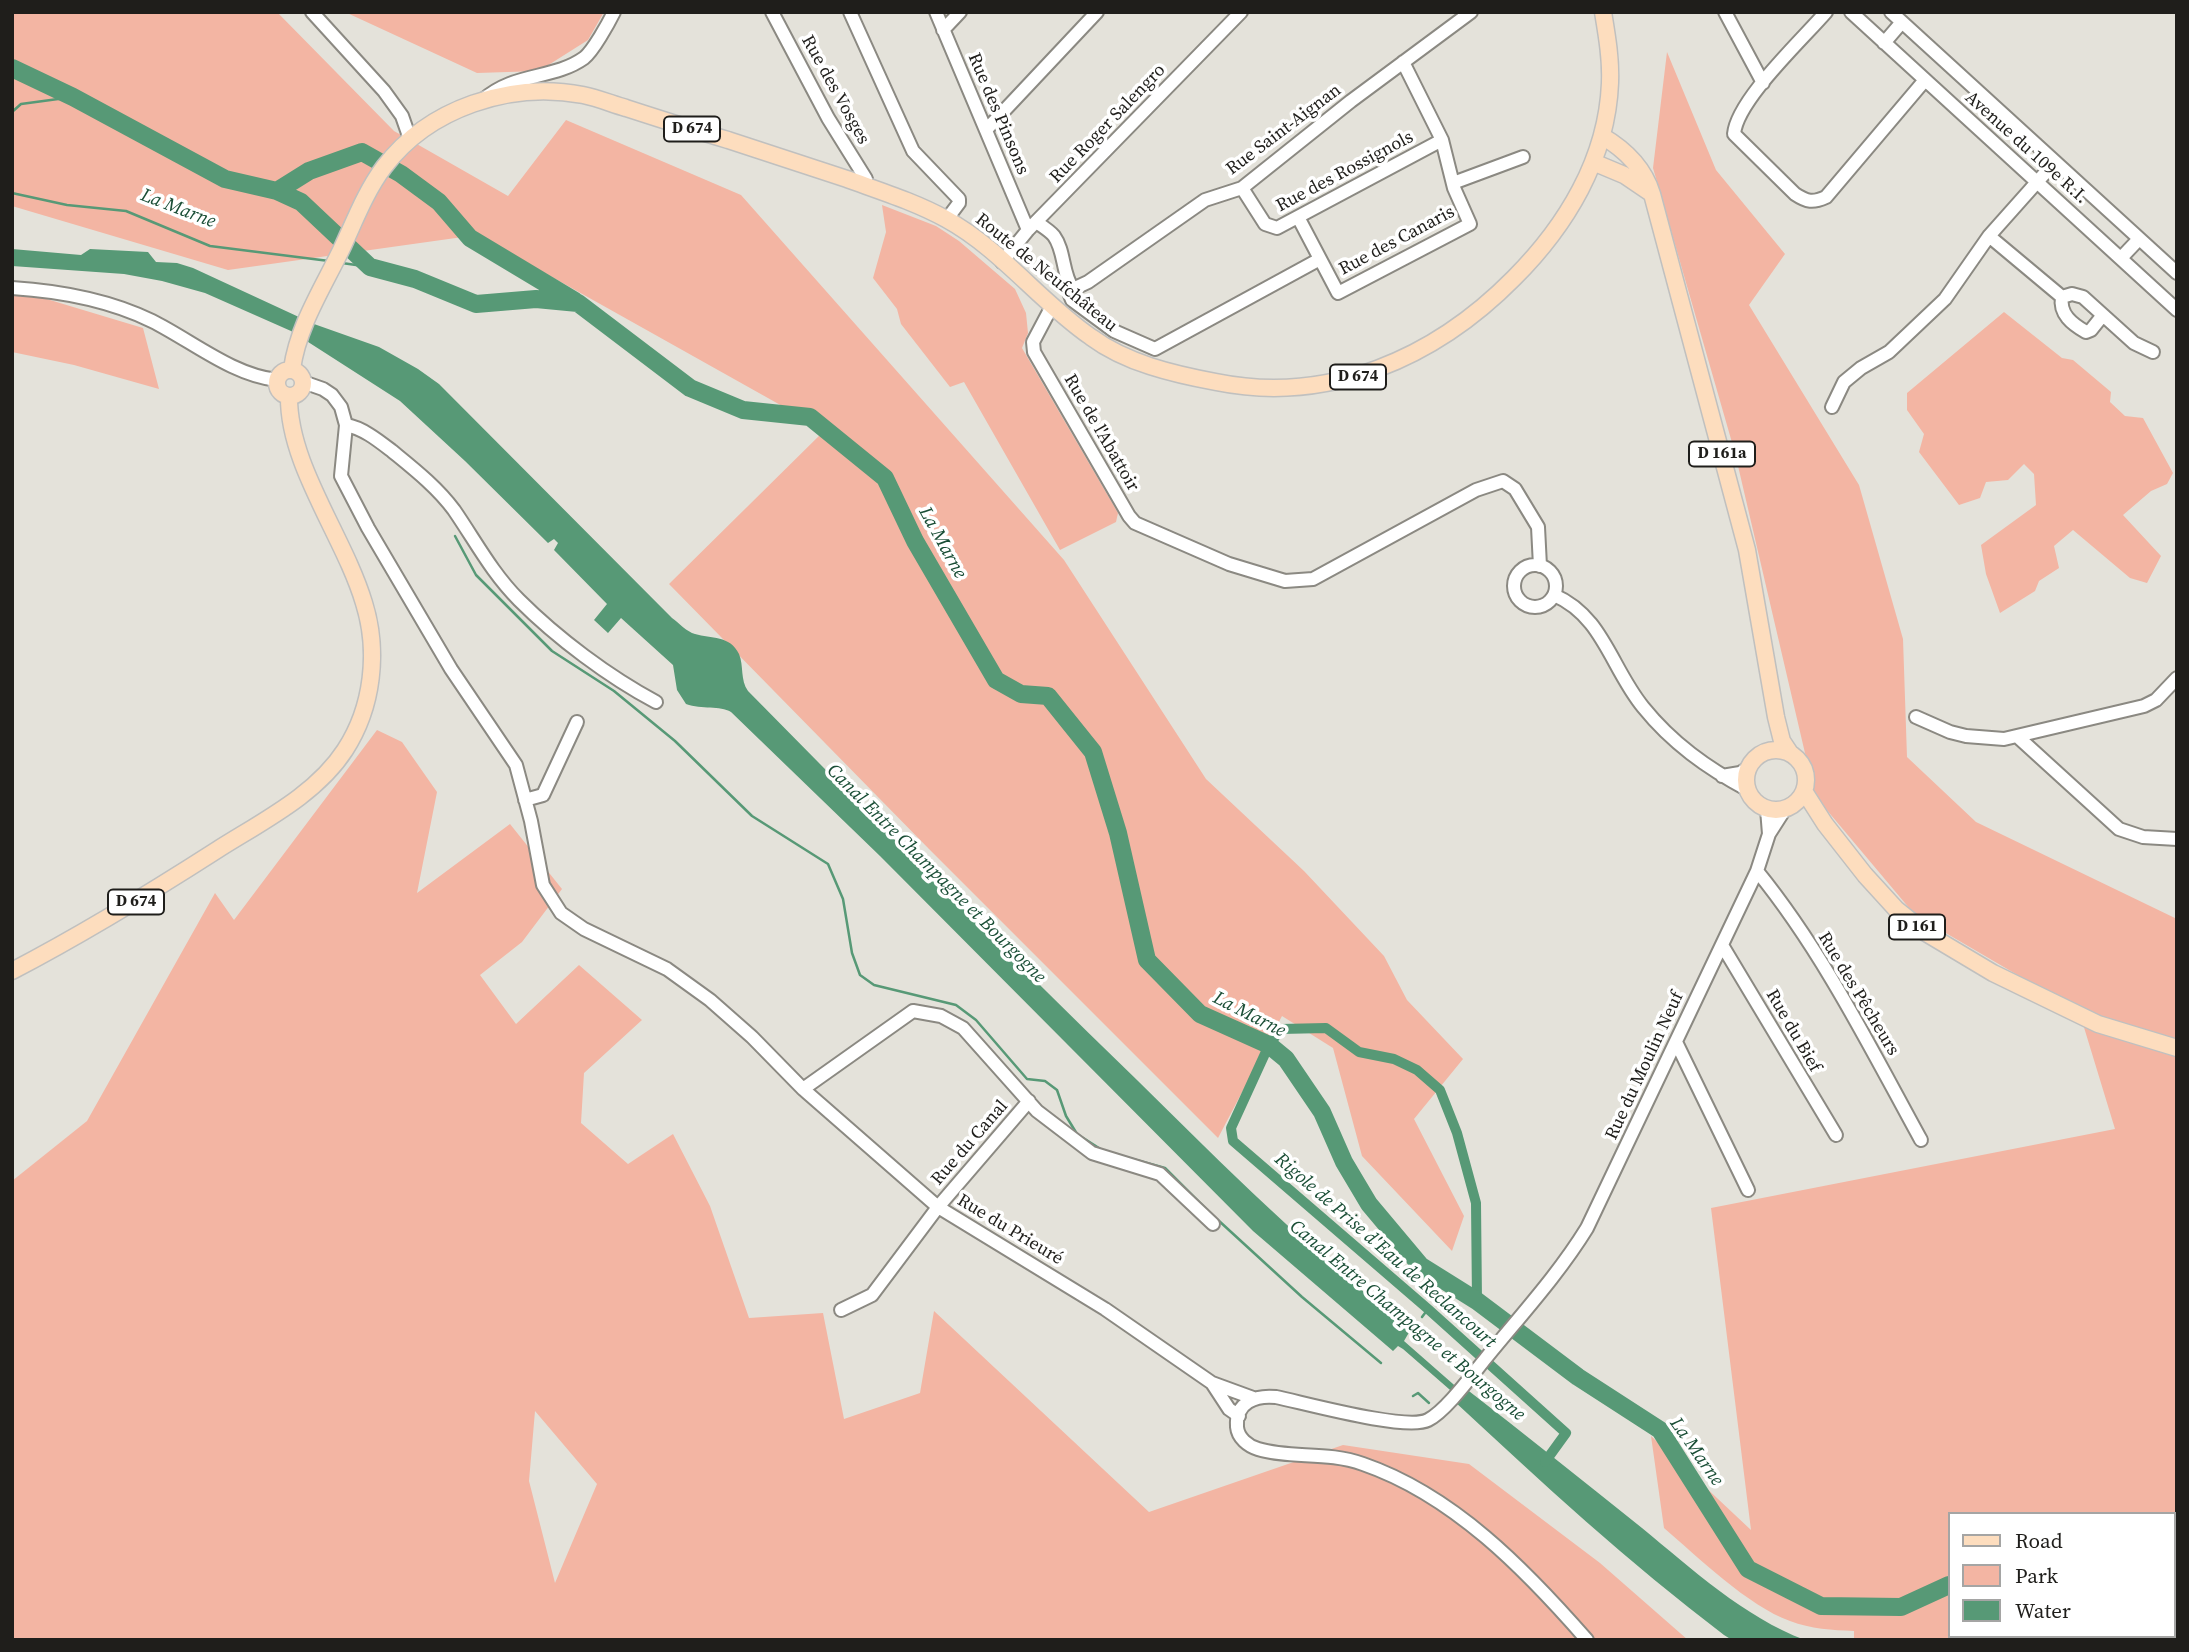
<!DOCTYPE html>
<meta charset="utf-8">
<style>
body{margin:0}
#map{position:relative;width:2189px;height:1652px;overflow:hidden;background:#e4e2da;font-family:"Source Serif 4",serif}
canvas{display:block}
.frame{position:absolute;inset:0;border:14px solid #1f1e1b;pointer-events:none}
.legend{position:absolute;left:1948px;top:1512px;width:228px;height:126px;box-sizing:border-box;background:#fff;border:2px solid #a5a5a4;margin:0;padding:9px 12px;list-style:none;font-size:21px;color:#1f1e1b}
.legend li{display:flex;align-items:center;gap:14px;height:35px}
.legend b{width:35px;border:2px solid #a5a5a4}
</style>
<div id="map">
<canvas width="2189" height="1652"></canvas>
<div class="frame"></div>
<ul class="legend">
<li><b style="height:9px;background:#fdddbe"></b>Road</li>
<li><b style="height:19px;background:#f3b5a3"></b>Park</li>
<li><b style="height:19px;background:#579976"></b>Water</li>
</ul>
</div>
<script>
const context = document.querySelector('canvas').getContext('2d');
context.lineJoin = 'round';
function fillPath(path, color) { context.fillStyle = color; context.fill(path, 'evenodd'); }
function stroke(path, color, width, dash) { context.strokeStyle = color; context.lineWidth = width; context.lineCap = dash ? 'butt' : 'round'; context.setLineDash(dash || []); context.stroke(path); }
function label(font, color, halo, rows, align = 'center') {
  context.font = font + ' "Source Serif 4",serif'; context.lineWidth = 7; context.setLineDash([]); context.textBaseline = 'middle'; context.strokeStyle = halo; context.fillStyle = color; for (const [text, x, y, turn = 0] of rows) {
    context.save(); context.translate(x, y); context.rotate((+turn || 0) * Math.PI / 180); context.textAlign = isNaN(turn) ? turn : align; if (halo) context.strokeText(text, 0, 0); context.fillText(text, 0, 0); context.restore();
  }
}
fillPath(new Path2D(`
 M12,12H277L394,131L508,196L566,120L741,195L1064,560L1206,779L1304,871L1384,956L1407,1000L1463,1059L1414,1119L1464,1216L1452,1251L1362,1156L1333,1048L1282,1016L1218,1138L929,849L669,584L825,430L477,235L228,270L12,206Z
 M345,12H604L588,40L539,71L477,73Z
 M1667,52L1716,170L1785,254L1749,305L1859,485L1903,639L1907,757L1976,822L2177,919V1615L2173,1617V1514H1949V1636H2134L2127,1640H1854V1631C1832,1630 1811,1629 1790,1621C1748,1606 1698,1557 1664,1528L1651,1436L1751,1530L1711,1208L2115,1129L2079,1011L1915,915L1815,796L1735,453L1653,168Z
 M882,205L936,226L959,241L1015,289L1026,313L1028,333L1022,348L1118,513L1116,522L1060,550L964,382L950,387L901,324L897,309L873,278L886,232Z
 M12,293L30,294L143,328L159,389L74,365L12,352Z
 M2004,312L2062,358L2073,360L2111,392L2110,402L2125,416L2143,418L2173,473L2167,484L2151,491L2123,515L2161,556L2147,583L2130,578L2073,530L2054,546L2059,568L2039,581L2035,591L2000,613L1986,574L1981,545L2036,505L2034,474L2024,464L2008,480L1986,482L1980,498L1959,505L1919,452L1924,434L1907,410V393Z
 M377,730L402,742L437,792L417,893L510,824L562,889L522,942L480,975L516,1024L579,965L642,1020L584,1073L581,1123L628,1164L673,1134L710,1206L749,1318L823,1313L844,1419L920,1393L934,1311L1149,1512L1343,1445L1469,1464L1600,1563L1688,1640H12V1181L87,1121L215,893L234,920ZM535,1411L597,1484L555,1583L529,1481Z`), '#f3b5a3');
fillPath(new Path2D(`
 M12,249L81,255L90,249L148,252L156,262L177,263L193,268L314,324L379,347L418,369L439,384L672,618C679,623 687,632 695,634C711,639 730,635 739,654C744,666 740,680 748,691C877,822 1005,952 1137,1080C1225,1167 1312,1254 1411,1329L1404,1341L1461,1391L1465,1388C1525,1434 1583,1481 1642,1528C1692,1569 1744,1617 1805,1640H1732L1724,1635C1629,1563 1541,1482 1454,1401L1457,1396L1403,1349L1398,1346L1393,1351L1253,1231L880,856L731,712C720,705 702,710 686,704L677,690L673,665L621,618L608,633L594,620L607,604L554,550L558,543L554,539L548,543L465,461L400,401L291,331L205,293L162,281L124,274L12,266Z`), '#579976');
stroke(new Path2D(`
 M12,112L21,104L73,97
 M12,193L67,205L126,211L210,246L329,261
 M342,263L370,267
 M455,536L476,575L552,651L614,691L675,741L752,816L828,864L843,899L852,953L860,975L874,985L956,1005L976,1020L1027,1079L1045,1081L1057,1090L1066,1116L1077,1134L1102,1150
 M1129,1158L1165,1168L1208,1211
 M1218,1220L1302,1297L1381,1363
 M1422,1317L1428,1309
 M1413,1396L1418,1393L1429,1403`), '#579976', 2.5);
stroke(new Path2D(`
 M1477,1301L1476,1203L1457,1133L1440,1090L1417,1070L1394,1059L1359,1052L1326,1028L1281,1029L1269,1045L1231,1128L1233,1141L1428,1309L1566,1433L1545,1462`), '#579976', 10);
stroke(new Path2D(`
 M12,68L73,97L225,179L277,191L301,202L370,267L415,279L476,304L536,299L578,303L690,388L743,410L810,417L885,478L915,541L996,680L1021,694L1048,696L1093,752L1118,833L1147,960L1200,1014L1269,1045L1286,1059L1322,1112L1344,1162L1369,1204L1421,1266L1477,1301L1578,1377L1660,1430L1748,1569L1821,1606L1901,1607L1949,1585
 M277,191L309,171L362,152L401,174L439,202L470,238L575,301
 M2173,1583L2177,1582`), '#579976', 18);
const minor = new Path2D(`
 M312,12L384,91L402,116L410,139
 M772,12L828,118L866,179L864,185
 M850,12L913,151L959,199V203L947,219
 M936,12L1028,230
 M1725,12L1763,83
 M1826,12C1802,40 1737,100 1734,134L1795,194C1807,202 1813,203 1826,197L1925,80
 M1851,12L2177,310
 M1891,12L2177,273
 M943,30L960,12
 M1884,43L1902,22
 M483,100C514,72 553,80 584,58C593,51 608,24 614,12
 M986,130L1097,12
 M1453,183L1523,157
 M1242,188L1265,224L1277,228L1442,140
 M1298,217L1338,293L1470,224L1454,188L1442,140L1403,62
 M1036,222C1042,226 1050,231 1054,236C1065,251 1062,274 1073,289L1088,282L1205,200L1242,188L1351,101L1471,12
 M1989,236L2062,297L2072,294L2083,297L2134,343L2153,352
 M2121,258L2139,239
 M1002,262L1028,230L1241,12
 M12,288C59,291 109,300 152,321C192,341 232,375 277,380
 M1073,289L1070,295L1072,300L1114,331L1155,349L1320,259
 M2062,297C2059,314 2072,324 2086,332L2091,330L2103,315
 M1052,306L1033,342L1034,352L1129,516L1135,523L1229,564L1285,581L1313,579L1476,490L1503,481L1515,489L1538,527L1540,566
 M303,382L323,389L332,395L341,407L346,425L341,476L368,528L451,669L516,765L531,821L543,885L561,913L584,929L667,969L710,1000L752,1037L803,1089L938,1207L1105,1309L1212,1383L1253,1398
 M1832,407L1844,382L1861,368L1889,352L1945,299L1989,236L2054,163
 M346,425C363,428 379,441 392,451C414,469 437,487 454,510C476,542 492,573 519,600C557,638 609,677 656,702
 M1514 586a21 21 0 1 1 42 0a21 21 0 1 1-42 0Z
 M1554,595C1603,616 1611,668 1643,707C1672,743 1707,768 1748,790
 M1916,717L1950,732L1966,736L2004,739L2144,706L2156,700L2177,678
 M2018,737L2119,829L2143,837L2177,839
 M1722,776L1740,773L1748,768
 M525,800L543,795L577,722
 M1767,809L1769,834
 M1757,871C1823,952 1871,1049 1921,1140
 M1722,945L1836,1135
 M1676,1042L1748,1190
 M803,1089L913,1011L941,1016L963,1028L1037,1111L1092,1153L1160,1174L1213,1224
 M841,1310L872,1295L938,1207L1029,1101
 M1212,1383L1229,1409L1239,1416
 M1587,1640C1525,1569 1453,1495 1363,1464C1327,1451 1291,1459 1258,1449C1248,1446 1238,1438 1237,1427C1235,1402 1256,1395 1276,1397C1305,1403 1406,1431 1428,1420C1446,1411 1472,1375 1486,1358C1521,1315 1558,1275 1587,1228L1757,871L1769,834L1785,809`);
const major = new Path2D(`
 M1602,136C1626,150 1644,168 1652,194L1747,550L1776,717L1782,741L1790,753
 M1593,162L1624,175L1652,194
 M292,369C298,325 324,286 343,246C355,220 366,191 384,167C429,108 510,81 583,95C598,98 612,104 626,108C660,119 694,130 728,140C768,153 807,166 847,179C880,191 915,202 946,219C1001,249 1040,302 1091,337C1126,363 1173,374 1216,382C1329,405 1435,358 1514,278C1566,226 1607,159 1610,83C1611,59 1607,36 1603,12
 M277 383a13 13 0 1 1 26 0a13 13 0 1 1-26 0Z
 M1746 780a30 30 0 1 1 60 0a30 30 0 1 1-60 0Z
 M1804,791L1825,824L1865,875L1896,909L1926,933L1993,973L2098,1024L2177,1048
 M12,971C83,934 150,893 217,850C261,822 316,795 345,750C373,707 379,651 364,603C344,536 288,465 289,396`);
stroke(minor, '#8b8982', 16);
stroke(major, '#c0c0bf', 19);
stroke(minor, '#fff', 12);
stroke(major, '#fdddbe', 16);
for (const [x, y, w] of [
 [692,129,56],
 [1358,377,56],
 [1722,454,66],
 [136,902,56],
 [1917,927,56]
]) { const box = new Path2D(); box.roundRect(x - w / 2, y - 12.5, w, 25, 5); context.fillStyle = '#fff'; context.fill(box); stroke(box, '#1f1e1b', 2); }
label('bold 16px', '#1f1e1b', null, [
 ["D 674",692,129],
 ["D 674",1358,377],
 ["D 161a",1722,454],
 ["D 674",136,902],
 ["D 161",1917,927]
]);
label('18px', '#1f1e1b', '#fff', [
 ["Rue des Vosges",835,90,61],
 ["Rue des Pinsons",998,114,67],
 ["Rue Roger Salengro",1108,124,-46],
 ["Rue Saint-Aignan",1284,130,-37],
 ["Avenue du 109e R.I.",2026,148,42],
 ["Rue des Rossignols",1345,172,-28],
 ["Rue des Canaris",1397,241,-28],
 ["Route de Neufchâteau",1046,273,39],
 ["Rue de l'Abattoir",1101,433,60],
 ["Rue des Pêcheurs",1858,994,59],
 ["Rue du Bief",1793,1031,60],
 ["Rue du Moulin Neuf",1645,1066,-65],
 ["Rue du Canal",970,1143,-49],
 ["Rue du Prieuré",1010,1230,31]
]);
label('italic 19px', '#1a4e36', '#fff', [
 ["La Marne",178,209,21],
 ["La Marne",942,543,61],
 ["Canal Entre Champagne et Bourgogne",936,874,45],
 ["La Marne",1249,1015,27],
 ["Rigole de Prise d'Eau de Reclancourt",1385,1251,41],
 ["Canal Entre Champagne et Bourgogne",1407,1321,40],
 ["La Marne",1696,1452,55]
]);
</script>
